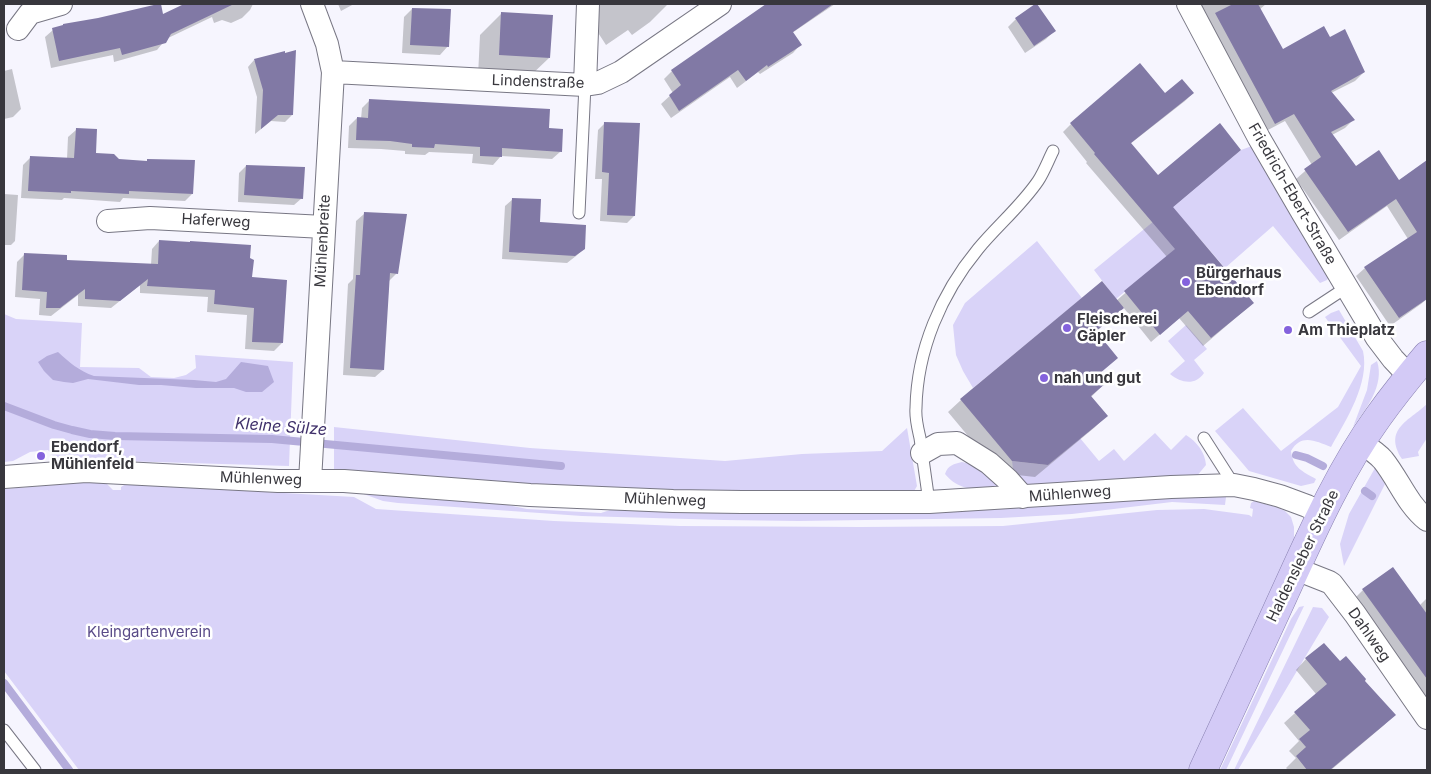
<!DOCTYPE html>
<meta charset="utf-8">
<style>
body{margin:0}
#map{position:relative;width:1431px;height:774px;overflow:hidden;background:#f6f5fe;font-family:Inter,sans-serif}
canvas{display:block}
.frame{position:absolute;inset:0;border:5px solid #38373d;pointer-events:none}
</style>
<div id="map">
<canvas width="1431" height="774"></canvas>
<div class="frame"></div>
</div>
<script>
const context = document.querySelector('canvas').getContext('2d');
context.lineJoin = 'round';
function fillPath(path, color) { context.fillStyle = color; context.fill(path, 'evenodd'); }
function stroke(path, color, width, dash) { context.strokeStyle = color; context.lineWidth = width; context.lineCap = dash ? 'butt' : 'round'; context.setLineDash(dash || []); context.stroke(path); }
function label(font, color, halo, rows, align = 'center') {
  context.font = font + ' Inter,sans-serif'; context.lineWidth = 5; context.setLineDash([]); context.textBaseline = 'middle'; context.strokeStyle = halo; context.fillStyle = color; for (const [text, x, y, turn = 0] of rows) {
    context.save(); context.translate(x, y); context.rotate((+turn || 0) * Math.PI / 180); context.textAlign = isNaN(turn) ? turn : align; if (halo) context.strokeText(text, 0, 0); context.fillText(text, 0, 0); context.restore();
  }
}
fillPath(new Path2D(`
 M1252,146L1329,277L1327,280L1320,283L1273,226L1225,268L1195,233L1116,299L1094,270L1241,150Z
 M1037,241L1082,298L973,388L963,371L956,355L953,325L965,303Z
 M1339,310L1363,351C1370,383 1346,420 1331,447C1316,441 1301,433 1291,451C1293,468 1302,471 1316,479L1314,483L1301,486L1249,471L1215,431L1243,408L1281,451L1338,407L1361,366L1325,317L1331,313Z
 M4,314L16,319L82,323L80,367L139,368L151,377L174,378L186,375L196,368L195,355L293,362L289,466L55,459L48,450L30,452L13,461L4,462Z
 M1186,325L1207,349L1194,360L1204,373C1195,386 1181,383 1170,374L1185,361L1168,341Z
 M1377,361C1385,385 1366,409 1353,427L1367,390L1371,365Z
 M1427,404V438L1418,452L1419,456L1402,459C1383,429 1409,421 1427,404Z
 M334,427L530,448L725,461L802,454L882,451L907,428L917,486L913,493H657L334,472Z
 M1155,433L1171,450L1186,435C1197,442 1205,452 1206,465L1196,477L1028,486L1014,477L1012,461L1048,465L1080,438L1099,461L1114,449L1124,461Z
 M962,462L974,465L1000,485L993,490C975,490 958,490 945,474C948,465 954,464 962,462Z
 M1375,468L1385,484L1344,566L1340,544L1349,514Z
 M104,481L113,490H121V487L126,484L354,497L376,509L554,521L680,526L861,527L1003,526L1157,510L1204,509L1249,515L1252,517L1253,509L1250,508L1251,503L1254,501L1276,507L1285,511L1291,517L1294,527V541L1189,770H79L4,671V489Z
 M358,492L489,501L527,509L601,513L622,506L1196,494L1226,497L1225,505L1172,502L1072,514L1001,518L798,521L724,520L582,516L398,503L383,501Z
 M1304,606L1226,770H1220L1291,619L1299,607Z
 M1313,607L1322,608L1329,617L1238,770H1234Z`), '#d9d3f8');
fillPath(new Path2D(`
 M58,352C69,362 79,371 94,376L194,380L216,382L226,379L241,362L268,366L274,382L262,392H246L234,388H196L161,385H139L88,379L73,383L64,382L53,380L44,371L38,362L47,356Z`), '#b4acdb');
fillPath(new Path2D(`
 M186,4H253L250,10L242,18L231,23L222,20L214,23L212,17L166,39L157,50L114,62L113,55L51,68L45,37L53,30L163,16Z
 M338,4H354L341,11Z
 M598,4H668L650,22L632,35L628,30L606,45L595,28Z
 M769,4H835L792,33L800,45L793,53L760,74L758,72L737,88L730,77L671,118L661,104L673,93L664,79L672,71Z
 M1197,4H1266L1259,10L1282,50L1329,39L1364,72L1355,81L1331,93L1353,120L1345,128L1332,135L1356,168L1398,182L1427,162V278L1421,283L1427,292V299L1421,304L1390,326L1356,276L1365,268L1408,239L1387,206L1339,240L1296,179L1312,165L1285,121L1266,131Z
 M412,9L448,46L440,55L402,53L404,17Z
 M502,13L549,58L527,79L478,76L480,35Z
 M1016,19L1054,31L1046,39L1025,53L1008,27Z
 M254,60L292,115L285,122L271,121L255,134L257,97L248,67Z
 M12,69L21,109L13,117L4,119V71Z
 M1193,93L1185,101L1130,144L1158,177L1240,150L1172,208L1253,303L1203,346L1179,318L1151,342L1123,307L1096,332L1116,358L1098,375L1105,383L1091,397L1106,416L1094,428L1035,477L999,473L948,412L961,400L1102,283L1116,301L1167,257L1086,163L1087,162L1063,132L1071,124L1165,94Z
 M370,100L548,129L560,152L552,159L501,156L493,165L472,163L473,154L429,152L425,155L405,154V151L381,149L348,148L349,126L357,118L361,119L362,108Z
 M605,123L634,216L627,223L600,221L602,179H595L598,130Z
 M76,130L94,154L118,160L145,163L148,160L192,194L185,201L123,198L120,202L64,198L62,200L21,198L23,165L31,157L67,159L68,137Z
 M246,166L302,198L294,205L238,202L239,173Z
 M4,194L18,195L15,241L11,245H4Z
 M513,199L539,224L584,249L576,256L567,263L502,259L505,206Z
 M364,214L397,273L389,281L383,370L375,377L343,375L348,284L353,279L356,221Z
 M159,241L249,259L251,278L282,343L274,351L245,349L247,315L207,312L208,297L140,293V285L111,308L78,306V295L51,316L39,315L40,299L15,297L17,262L25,254L66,261L151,265L152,249Z
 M1363,590L1420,605L1427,598V698L1355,598Z
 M1306,659L1339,663L1363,681L1394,715L1383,726L1331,770H1288L1286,768L1296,758L1289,751L1299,741L1284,723L1316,694L1296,670Z`), '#0003');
stroke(new Path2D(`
 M4,406L54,425L72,430L90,434L115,436L272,439L561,466
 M1296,455L1307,458L1323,466
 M1365,491L1372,496
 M4,683L69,770`), '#b4acdb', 8);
fillPath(new Path2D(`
 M158,4H161L163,14L184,4H234L171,34L166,43L122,55L120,48L59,61L52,28L63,25V24L98,18Z
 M766,4H833L793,32L802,45L768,67L767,65L746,81L738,70L679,111L669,95L681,85L671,70Z
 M1035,4H1037L1056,31L1034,46L1015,18Z
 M1233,4H1258L1283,49L1324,26L1330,37L1345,29L1365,72L1331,91L1355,120L1331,132L1356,166L1379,150L1399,180L1427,160V299L1399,318L1364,267L1417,232L1396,199L1348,232L1304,169L1321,157L1294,114L1275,124L1215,13Z
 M412,8L451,9L449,47L410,45Z
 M501,12L553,15L550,58L499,55Z
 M296,50L293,115H278L261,129L263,90L254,59L285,51V53Z
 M1140,63L1165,93L1182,79L1194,93L1131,143L1158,175L1220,123L1241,150L1173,207L1254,303L1211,338L1188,311L1160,335L1124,291L1175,249L1094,154L1095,153L1070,123Z
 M369,99L550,109L549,128L563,129L562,152L502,148V157L480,156V147L435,144L434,148L412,147V144L390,141L356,140L357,117L368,118Z
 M604,122L640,123L635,216L607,215L609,173L602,172Z
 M76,128L97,129L96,153L114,154L119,159L147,161V159L195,160L193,194L129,191V194L71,191V193L28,191L30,156L74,158Z
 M246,165L305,167L303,199L244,195Z
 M512,198L541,199L540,222L586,225L585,249L575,256L509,252Z
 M364,212L407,214L398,274L390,273L384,370L350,368L356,275H360Z
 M159,240L190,242V241L251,245L250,258L254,260L252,277L287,280L283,343L252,342L254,308L214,304L215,290L147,286L148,279L120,301L85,299V289L60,308H46L47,292L22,290L24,253L67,255V260L158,264Z
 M1102,281L1124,308L1096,331L1118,358L1099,374L1106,383L1091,396L1108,416L1048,465L1012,461L960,399Z
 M1393,567L1427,614V679L1362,589Z
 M1324,643L1340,661L1346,656L1366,679L1365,681L1396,715L1330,770H1307L1296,756L1306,747L1299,739L1310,730L1294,712L1327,684L1305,658Z`), '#8179a5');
const service = new Path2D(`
 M579,213L585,85
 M1309,312L1347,287
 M1204,438L1234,485
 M929,502C926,481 923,460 920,438C918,429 915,418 916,408C917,350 941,294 978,249C997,226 1021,206 1038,181C1044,172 1048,161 1053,151
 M4,730L35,770`);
const minor = new Path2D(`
 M1188,4L1259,138L1302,212L1377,338L1393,359L1409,376
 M18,29L30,13L61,4
 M333,72L585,85L598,83L621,72L720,4
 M585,85L588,4
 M108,221L150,218L324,227
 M1361,443C1369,448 1377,453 1383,460C1399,480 1407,504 1427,520
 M922,453L938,444L957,443L989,463L1008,480L1023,497
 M4,477L86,471L104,472L278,481H344L530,495L673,501L742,502H929L1171,487L1234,485L1254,489L1280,496L1307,506L1322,514
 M310,481L333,72L327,44L312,4
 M1296,569L1329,582L1332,584L1355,614L1427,718`);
const primary = new Path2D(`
 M1203,770C1227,717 1252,665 1276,612C1306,547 1336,475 1378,417C1393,396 1410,375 1427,355`);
stroke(service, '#787784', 13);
stroke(minor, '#787784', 24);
stroke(primary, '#8980b1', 29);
stroke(service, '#fff', 11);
stroke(minor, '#fff', 22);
stroke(primary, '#d3caf6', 28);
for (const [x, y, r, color] of [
 [1186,282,5,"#8462dd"],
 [1067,328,5,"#8462dd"],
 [1288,330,5,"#8462dd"],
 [1044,378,5,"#8462dd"],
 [41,456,5,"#8462dd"]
]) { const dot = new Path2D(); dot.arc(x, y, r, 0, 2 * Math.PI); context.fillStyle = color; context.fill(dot); stroke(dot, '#fff', 2); }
label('15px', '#38373d', '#fff', [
 ["Lindenstraße",538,82,2],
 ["Friedrich-Ebert-Straße",1292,194,60],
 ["Haferweg",216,221,3],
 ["Mühlenbreite",323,241,-87],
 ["Mühlenweg",261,479,2],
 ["Mühlenweg",1070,494,-4],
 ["Mühlenweg",665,500,2],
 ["Haldensleber Straße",1303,556,-64],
 ["Dahlweg",1369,635,55]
]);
label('bold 15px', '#38373d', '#fff', [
 ["Bürgerhaus",1196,273],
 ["Ebendorf",1196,290],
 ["Fleischerei",1077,319],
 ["Gäpler",1077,336],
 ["Am Thieplatz",1298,330],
 ["nah und gut",1054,378],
 ["Ebendorf,",51,447],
 ["Mühlenfeld",51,464]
], 'left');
label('15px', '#594b88', '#fff', [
 ["Kleingartenverein",149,632]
]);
label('italic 16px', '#3f306a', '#fff', [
 ["Kleine Sülze",281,427,4]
]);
</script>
